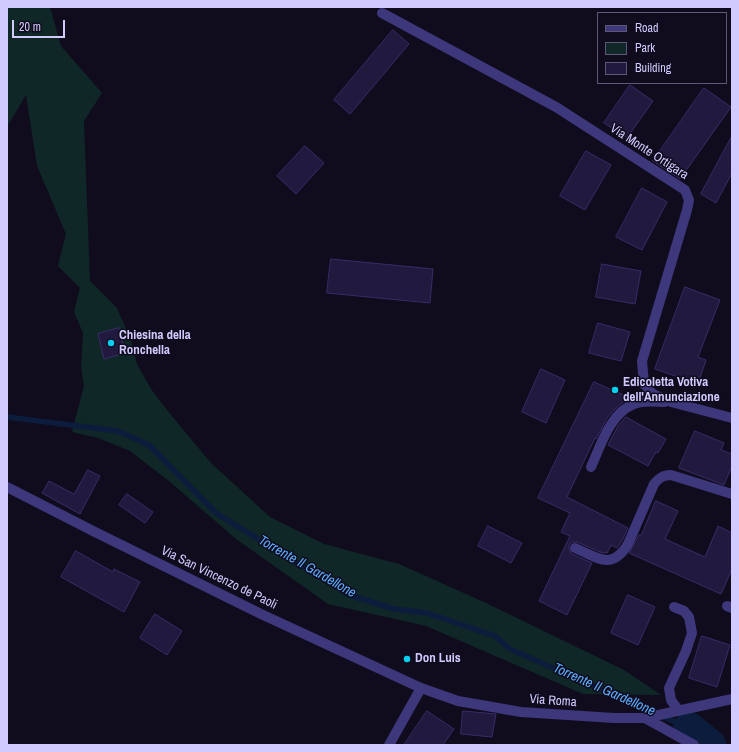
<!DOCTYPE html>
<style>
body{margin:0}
#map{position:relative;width:739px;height:752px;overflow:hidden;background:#100c1d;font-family:"Archivo Narrow",sans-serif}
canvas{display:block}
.frame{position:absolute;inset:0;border:8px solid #d1cafe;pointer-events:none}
.legend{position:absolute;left:597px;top:12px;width:130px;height:72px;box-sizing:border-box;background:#100c1d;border:1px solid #5d5877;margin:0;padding:5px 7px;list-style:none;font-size:12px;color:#d1cafe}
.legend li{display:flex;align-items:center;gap:8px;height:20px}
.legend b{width:20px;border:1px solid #5d5877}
.scale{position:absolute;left:12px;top:20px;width:53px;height:18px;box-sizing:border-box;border:2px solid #d1cafe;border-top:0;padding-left:5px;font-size:12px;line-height:14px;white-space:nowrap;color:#d1cafe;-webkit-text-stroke:3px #100c1d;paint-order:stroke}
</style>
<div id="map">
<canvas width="739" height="752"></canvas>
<div class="frame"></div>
<ul class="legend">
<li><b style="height:5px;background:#3d387c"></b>Road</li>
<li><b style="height:11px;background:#0f2727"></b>Park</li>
<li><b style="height:11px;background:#21193e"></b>Building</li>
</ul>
<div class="scale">20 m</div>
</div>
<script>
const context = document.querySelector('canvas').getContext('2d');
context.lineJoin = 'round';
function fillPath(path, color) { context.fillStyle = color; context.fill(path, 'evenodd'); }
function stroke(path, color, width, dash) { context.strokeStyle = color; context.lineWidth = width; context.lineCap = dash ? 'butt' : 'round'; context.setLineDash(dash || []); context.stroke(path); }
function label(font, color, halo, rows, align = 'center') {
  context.font = font + ' "Archivo Narrow",sans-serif'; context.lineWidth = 3; context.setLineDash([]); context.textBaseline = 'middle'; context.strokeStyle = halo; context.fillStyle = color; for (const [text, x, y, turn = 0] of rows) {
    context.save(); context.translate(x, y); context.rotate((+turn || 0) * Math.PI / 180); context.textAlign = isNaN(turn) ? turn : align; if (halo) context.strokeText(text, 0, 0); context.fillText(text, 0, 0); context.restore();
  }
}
fillPath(new Path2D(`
 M7,7H50L61,46L102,93L84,121L90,281L117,308L130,338L137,364L151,389L167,410L211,463L270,517L324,544L399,564L484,602L624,670L661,695L583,694L426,626L328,604L236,539L170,482L130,451L98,438L72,432L84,386L81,367L83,333L74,312L80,288L58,266L66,234L37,166L26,95L7,127Z`), '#0f2727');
stroke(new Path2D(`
 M7,417L118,431L149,445L216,513L349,595L394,609L427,613L495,636L510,649L689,728`), '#0c1c3d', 5.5);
stroke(new Path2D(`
 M689,728L710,745`), '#0c1c3d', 32);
const building = new Path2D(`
 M393,30L409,44L350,114L334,100Z
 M630,85L653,101L627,138L604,123Z
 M704,88L731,107L680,179L653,161Z
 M732,136V173L716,203L701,194Z
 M305,146L324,163L296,194L277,176Z
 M586,151L611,165L585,210L560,196Z
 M642,188L667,202L642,250L616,237Z
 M331,259L433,269L430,303L327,293Z
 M602,264L641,271L635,304L596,297Z
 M685,287L720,300L698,357L706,360L698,384L655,369Z
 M598,323L630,332L621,361L589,353Z
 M119,328L125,353L104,359L98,334Z
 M541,369L565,380L546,423L522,412Z
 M594,382L626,396L623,402L614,410L607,418L596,439L595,438L567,497L628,528L622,541L617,548L611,545L607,553L600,552L577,542H572L569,545V549L572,554L592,563L567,615L539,601L570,536L561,532L570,513L538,498Z
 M626,417L666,439L658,453L656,452L648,466L608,445L618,426Z
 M695,431L724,443L721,450L732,454V466L724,485L679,468Z
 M88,470L100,476L80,514L42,493L49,481L74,494Z
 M127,494L153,512L145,523L119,505Z
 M656,501L678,511L665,539L705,557L718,526L732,533V569L721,594L629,553L639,535H641Z
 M488,526L522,543L511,563L478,546Z
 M76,551L113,572L114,569L140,582L124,612L61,577Z
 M628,595L655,607L638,645L611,633Z
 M155,614L182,631L167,655L140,638Z
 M702,636L730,645L717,687L689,678Z
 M427,711L454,729L443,745H404Z
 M463,711L496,714L492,737L461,734Z`);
fillPath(building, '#21193e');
stroke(building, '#3a2b69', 1);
stroke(new Path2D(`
 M382,13L556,107L685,190L689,200L687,210L642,361L644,384L653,394L671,402L732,418
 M591,467C601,445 610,413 634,404C644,400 655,402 665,402
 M7,487L93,531L261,614L421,688L458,701L521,712L614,718H645L732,699
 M575,548C598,558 612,571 628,544L654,484C659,478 663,475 671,475L732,494
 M727,606L732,608
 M674,607L684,611L689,617L692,633L686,651L669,688L671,700L679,711
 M645,718L694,745
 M389,745L421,688`), '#3d387c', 10);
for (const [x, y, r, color] of [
 [111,343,4,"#05cfef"],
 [615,390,4,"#05cfef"],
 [407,659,4,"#05cfef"]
]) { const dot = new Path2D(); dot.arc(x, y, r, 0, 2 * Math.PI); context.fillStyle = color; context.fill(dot); stroke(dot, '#100c1d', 1.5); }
label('13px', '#d1cafe', '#100c1d', [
 ["Via Monte Ortigara",649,152,33],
 ["Via San Vincenzo de Paoli",219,578,26],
 ["Via Roma",553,701,4]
]);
label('bold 13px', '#d1cafe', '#100c1d', [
 ["Chiesina della",119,336],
 ["Ronchella",119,351],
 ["Edicoletta Votiva",623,383],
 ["dell'Annunciazione",623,398],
 ["Don Luis",415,659]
], 'left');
label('italic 14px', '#5aabfc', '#100c1d', [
 ["Torrente Il Gardellone",307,567,30],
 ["Torrente Il Gardellone",604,690,24]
]);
</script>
